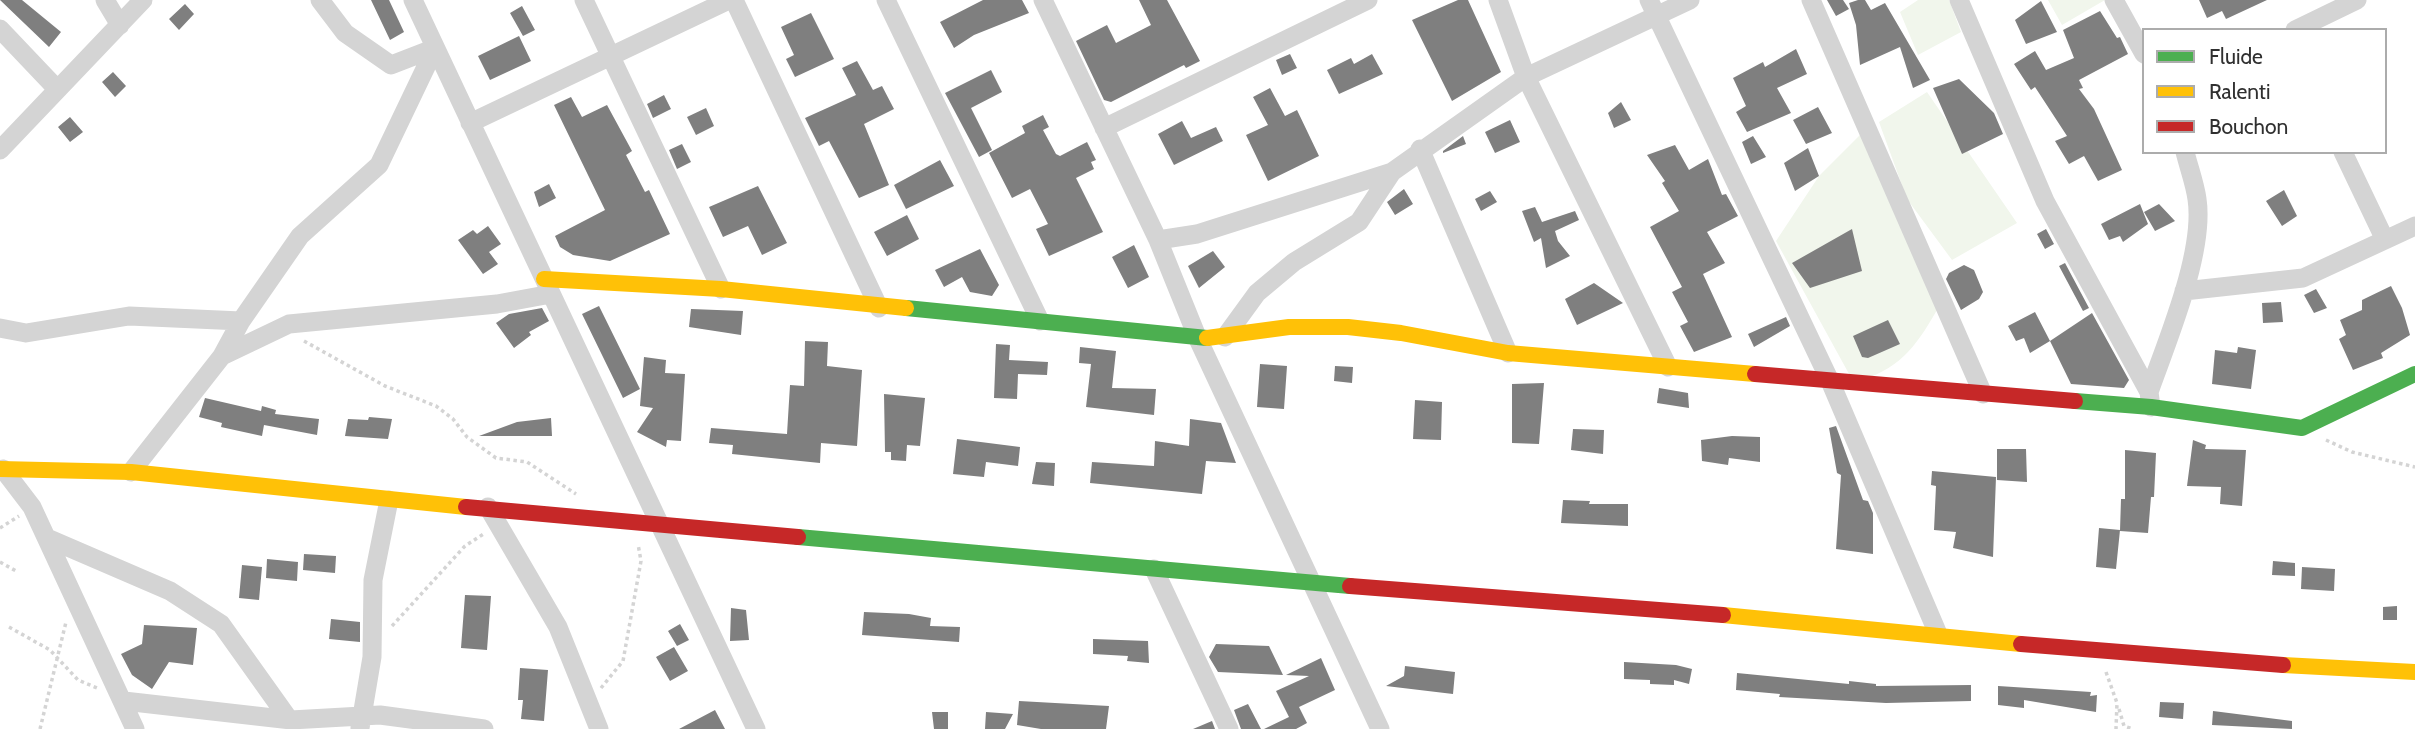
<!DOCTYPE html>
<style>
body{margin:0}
#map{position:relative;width:2415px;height:729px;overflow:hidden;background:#fff;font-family:Cabin,sans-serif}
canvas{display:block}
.legend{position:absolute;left:2142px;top:28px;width:245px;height:126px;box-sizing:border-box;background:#fff;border:2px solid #acacac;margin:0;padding:9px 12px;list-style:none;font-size:21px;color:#303030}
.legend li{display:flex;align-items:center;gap:14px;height:35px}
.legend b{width:35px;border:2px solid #acacac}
</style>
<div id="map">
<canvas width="2415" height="729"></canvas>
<ul class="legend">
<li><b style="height:9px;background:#4caf50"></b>Fluide</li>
<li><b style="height:9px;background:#ffc107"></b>Ralenti</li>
<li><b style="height:9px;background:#c62828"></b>Bouchon</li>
</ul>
</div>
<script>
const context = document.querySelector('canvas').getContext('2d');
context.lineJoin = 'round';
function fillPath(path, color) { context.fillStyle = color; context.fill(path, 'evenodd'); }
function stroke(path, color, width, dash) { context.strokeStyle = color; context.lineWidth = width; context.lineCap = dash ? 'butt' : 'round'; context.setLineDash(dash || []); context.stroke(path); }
fillPath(new Path2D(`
 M1918,0H1949L1961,32L1918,55L1900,12Z
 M2048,0H2105L2062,25Z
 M1927,92L2017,223L1952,260L1907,199L1879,122Z
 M1863,132L1937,310C1914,350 1899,369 1854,383L1776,241L1819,176Z`), '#f1f6ec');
fillPath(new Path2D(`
 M0,0H22L61,32L49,47Z
 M371,0H389L404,32L390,40Z
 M983,0H1022L1029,13L974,35L954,48L940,22Z
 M1139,0H1167L1200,61L1186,68L1184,65L1111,102L1104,100L1076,41L1107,25L1116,43L1151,25Z
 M1458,0H1468L1501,72L1452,101L1412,20Z
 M1827,0H1843L1849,9L1836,16Z
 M1858,0H1865L1871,10L1885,3L1930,80L1913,88L1900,47L1860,65L1856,25L1849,3Z
 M2199,0H2267L2226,19L2222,11L2207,18Z
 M2041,1L2057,32L2026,44L2015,20Z
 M185,4L194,14L179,30L169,19Z
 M522,6L535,30L523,36L510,13Z
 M2100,11L2117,38L2120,37L2128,54L2079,80L2083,88L2079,89L2094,109L2122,170L2098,181L2084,156L2069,164L2055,141L2067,136L2035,87L2031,90L2014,64L2035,51L2046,70L2074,58L2063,30Z
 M811,13L834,59L795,77L786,59L794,55L781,27Z
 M519,36L531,61L490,80L478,56Z
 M1796,49L1807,74L1777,88L1791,113L1747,132L1736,112L1746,106L1733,78L1763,62L1765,67Z
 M1290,54L1297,68L1282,75L1276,60Z
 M1372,54L1383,74L1339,94L1327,70L1351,58L1354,64Z
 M857,61L873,90L882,86L894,109L864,124L889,185L859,198L829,141L819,146L805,118L856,95L842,68Z
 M991,70L1002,92L971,108L992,150L979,157L945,93Z
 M113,72L126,86L115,97L102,82Z
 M1959,79L1994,113L2003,134L1962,154L1933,88Z
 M1270,88L1285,116L1297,110L1319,156L1268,181L1246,135L1268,125L1253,97Z
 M664,95L671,109L653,118L647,104Z
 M571,97L582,117L607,105L632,151L626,155L645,192L649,190L670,234L610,261L573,255L560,247L555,236L605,210L554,105Z
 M1621,102L1631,120L1614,128L1608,113Z
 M1818,107L1832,133L1806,144L1793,120Z
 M706,108L714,126L696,135L687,117Z
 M1043,115L1049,127L1043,130L1056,154L1060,156L1087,142L1096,160L1091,162L1094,169L1076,178L1103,232L1049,256L1036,229L1048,224L1030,189L1012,198L989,153L1025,133L1022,126Z
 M70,117L83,132L70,142L58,127Z
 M1510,120L1520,142L1495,153L1485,132Z
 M1182,121L1191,138L1216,127L1223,141L1174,165L1158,134Z
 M1463,136L1466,144L1443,153V151Z
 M1753,136L1766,157L1751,164L1742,142Z
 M682,144L691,162L677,169L669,150Z
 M1675,145L1689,170L1708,159L1722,195L1726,194L1738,216L1707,232L1725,263L1703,274L1732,337L1694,352L1680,326L1688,322L1672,292L1682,287L1650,227L1679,211L1662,183L1665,181L1647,155Z
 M1808,148L1819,176L1795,191L1784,163Z
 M940,160L954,186L906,209L894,185Z
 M549,184L556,198L539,207L534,192Z
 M758,186L787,243L762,255L748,226L723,237L709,207Z
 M1404,189L1413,204L1395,215L1387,202Z
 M2284,190L2297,216L2282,226L2266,201Z
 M1490,191L1497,202L1481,211L1475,199Z
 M2140,204L2148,224L2123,242L2120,236L2109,240L2101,224Z
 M2159,204L2175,221L2155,231L2144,212Z
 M1535,207L1542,222L1575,211L1579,220L1555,231L1558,241L1570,256L1546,268L1541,238L1534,242L1522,211Z
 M907,215L919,239L887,256L874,232Z
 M488,226L501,244L489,252L498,264L483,274L458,240L473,230L477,234Z
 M1852,229L1862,271L1810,288L1792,263Z
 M2046,229L2054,244L2045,249L2037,234Z
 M1134,245L1149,277L1128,288L1112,257Z
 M980,249L999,285L992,296L970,292L962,277L944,287L935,270Z
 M1213,251L1225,267L1199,288L1188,266Z
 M2065,263L2089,308L2083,311L2059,266Z
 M1964,265L1974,270L1983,292L1979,299L1961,310L1946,279L1949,273Z
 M1594,283L1623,303L1577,325L1565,299Z
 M2391,286L2402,308L2410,335L2381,353L2383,358L2353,370L2339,339L2346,335L2340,320L2362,310V300Z
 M2316,289L2327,308L2314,313L2304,295Z
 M2281,302L2283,322L2263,323L2262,303Z
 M599,306L640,389L623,398L582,314Z
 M542,308L549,321L529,332L531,335L514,348L496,323L509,314Z
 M691,309L743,311L741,335L689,327Z
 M2035,312L2050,341L2030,353L2024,338L2016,341L2008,326Z
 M2092,313L2129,380L2124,388L2071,384L2050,341Z
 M1786,317L1790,326L1754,347L1748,334Z
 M1888,320L1900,344L1868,358L1862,357L1853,336Z
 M805,341L828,342L827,366L862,370L857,446L821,443L820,463L732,454L733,445L709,443L711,428L787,434L790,385L804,386Z
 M996,344L1010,345L1009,360L1048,362L1047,375L1018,374L1017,399L994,398Z
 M1080,347L1116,351L1112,388L1156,389L1154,415L1086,407L1091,364L1079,363Z
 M2238,347L2256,350L2251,389L2212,384L2215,350L2237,353Z
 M644,357L666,360L665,373L685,374L681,441L667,440L666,447L637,432L653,408L640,406Z
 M1260,364L1287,366L1284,409L1257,407Z
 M1335,366L1353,367L1352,383L1334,381Z
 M1544,383L1539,444L1512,443V384Z
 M1659,388L1688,393L1689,408L1657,403Z
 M884,394L925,398L920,446L907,445L906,461L891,460V452H885Z
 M205,398L261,411L262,406L276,410L275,414L319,419L317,435L264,425L262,436L221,427L222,423L199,417Z
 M1415,400L1442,402L1441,440L1413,439Z
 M369,417L392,419L388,439L345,436L348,419L368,420Z
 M551,418L552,436H479L517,422Z
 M1190,419L1221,423L1236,463L1206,461L1202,494L1090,483L1092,462L1154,466L1155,441L1189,446Z
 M1836,426L1863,500L1868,501L1873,513V554L1836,549L1841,475L1837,473L1829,428Z
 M1573,429L1604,430L1603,454L1571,450Z
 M1732,436L1760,437V462L1729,458L1728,465L1702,461L1701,440Z
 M957,439L1020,447L1018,466L986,462L984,477L953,474Z
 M2193,440L2206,445L2205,449L2246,450L2242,506L2220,504L2221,487L2187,486Z
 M1997,449H2026L2027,482L1997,480Z
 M2125,450L2156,453L2154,497H2151L2148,533L2120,531L2121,499H2125Z
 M1036,462L1055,463L1054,486L1032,484Z
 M1932,471L1996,477L1993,557L1953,548L1956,532L1934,530L1936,486L1931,485Z
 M1563,500L1590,501L1589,504H1628V526L1561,523Z
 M2099,528L2120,530L2116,569L2096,567Z
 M304,554L336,556L335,573L303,570Z
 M267,559L298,562L297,581L266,578Z
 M2273,561L2295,563V576L2272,575Z
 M242,565L262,567L259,600L239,598Z
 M2302,567L2335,569L2334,591L2301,589Z
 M465,595L491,596L487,650L461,648Z
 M2397,606V620H2383V607Z
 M731,608L746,610L749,640L730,641Z
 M864,612L909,614L931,618L930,626L960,627L959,642L862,635Z
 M331,619L360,622V642L329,639Z
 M680,624L689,640L677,646L668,631Z
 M144,625L197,628L193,665L169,662L152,689L132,675L121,654L142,644Z
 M1093,639L1148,641L1149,663L1127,661L1128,656L1093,654Z
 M1216,644L1269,646L1283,675L1218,672L1209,657Z
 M674,647L688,671L670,681L656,657Z
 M1321,658L1335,690L1299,707L1307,723L1296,729H1264L1289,717L1276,691L1309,676L1286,675Z
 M1624,662L1676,665L1692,669L1689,684L1674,680V685L1650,684V680L1624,679Z
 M1405,666L1455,672L1453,694L1386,686L1404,676Z
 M520,668L548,670L544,721L521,719L523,700H518Z
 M1737,673L1849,684V681L1876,684V686L1971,685V701L1886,703L1779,697L1780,694L1736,690Z
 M1998,686L2091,692L2090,696L2097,695L2096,712L2024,700V708L1998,705Z
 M1019,701L1109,706L1106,729H1041L1017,725Z
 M2160,702L2184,703L2183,719L2159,717Z
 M1248,704L1261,729H1241L1234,710Z
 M715,710L725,729H679Z
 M2213,711L2292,721V729L2212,725Z
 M932,712H948V729H934Z
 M986,712L1013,714L1005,729H985Z
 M1212,721L1215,729H1193Z`), '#7f7f7f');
stroke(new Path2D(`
 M304,341L385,386L436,406L453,419L467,437L496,458L527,462L576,494
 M2326,440L2352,452L2415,467
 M0,528L19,516
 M0,562L16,571
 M392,626L465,546L485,533
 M9,627L50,650L78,680L97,688
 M2106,672L2117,703L2116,729
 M601,688L623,661L641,561L638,544
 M2119,709L2124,726L2133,729
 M40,729L66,622`), '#d4d4d4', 3.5, [3.5, 3.5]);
stroke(new Path2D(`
 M105,0L120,25
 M320,0L345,33L391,65L435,48
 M413,0L756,729
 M584,0L721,289
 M734,0L879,308
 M886,0L1040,321
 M1043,0L1158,240L1198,339L1380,729
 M1498,0L1526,77L1668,367
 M1649,0L1830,381L1938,634
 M1811,0L1983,394
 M1959,0L2045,201L2149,392L2151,407
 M2114,0L2144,54
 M0,29L57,89
 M2295,30L2357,0
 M470,123L729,0
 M1104,128L1368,0
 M1420,149L1508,353
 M0,150L143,0
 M2343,152L2385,240
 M1158,240L1197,234L1392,172L1526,77L1690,0
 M2184,291L2303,278L2415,226
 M0,328L26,333L129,316L241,321
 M1225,337L1257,293L1294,262L1359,222L1392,172
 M222,356L241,321L300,236L379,165L435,48
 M2149,392C2167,341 2205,252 2197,199C2195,184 2189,168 2185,152
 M3,469L32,507L135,729
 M131,472L222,356L289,324L497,304L551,294
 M488,507L558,627L599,729
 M47,538L170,591L221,624L293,725
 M1154,569L1229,729
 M124,701L291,720L380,715L484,729
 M360,728L372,657L373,580L389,500`), '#d4d4d4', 19);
stroke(new Path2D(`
 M906,308L1207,338
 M2075,401L2151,407L2302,428L2415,374
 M798,537L1350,586`), '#4caf50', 16);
stroke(new Path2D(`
 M544,279L721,289L906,308
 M1207,338L1289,327H1348L1401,333L1508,353L1755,374
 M0,469L131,472L466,507
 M1723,615L2021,644
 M2283,665L2415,672`), '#ffc107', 16);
stroke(new Path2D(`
 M1755,374L2075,401
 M466,507L798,537
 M1350,586L1723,615
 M2021,644L2283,665`), '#c62828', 16);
</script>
